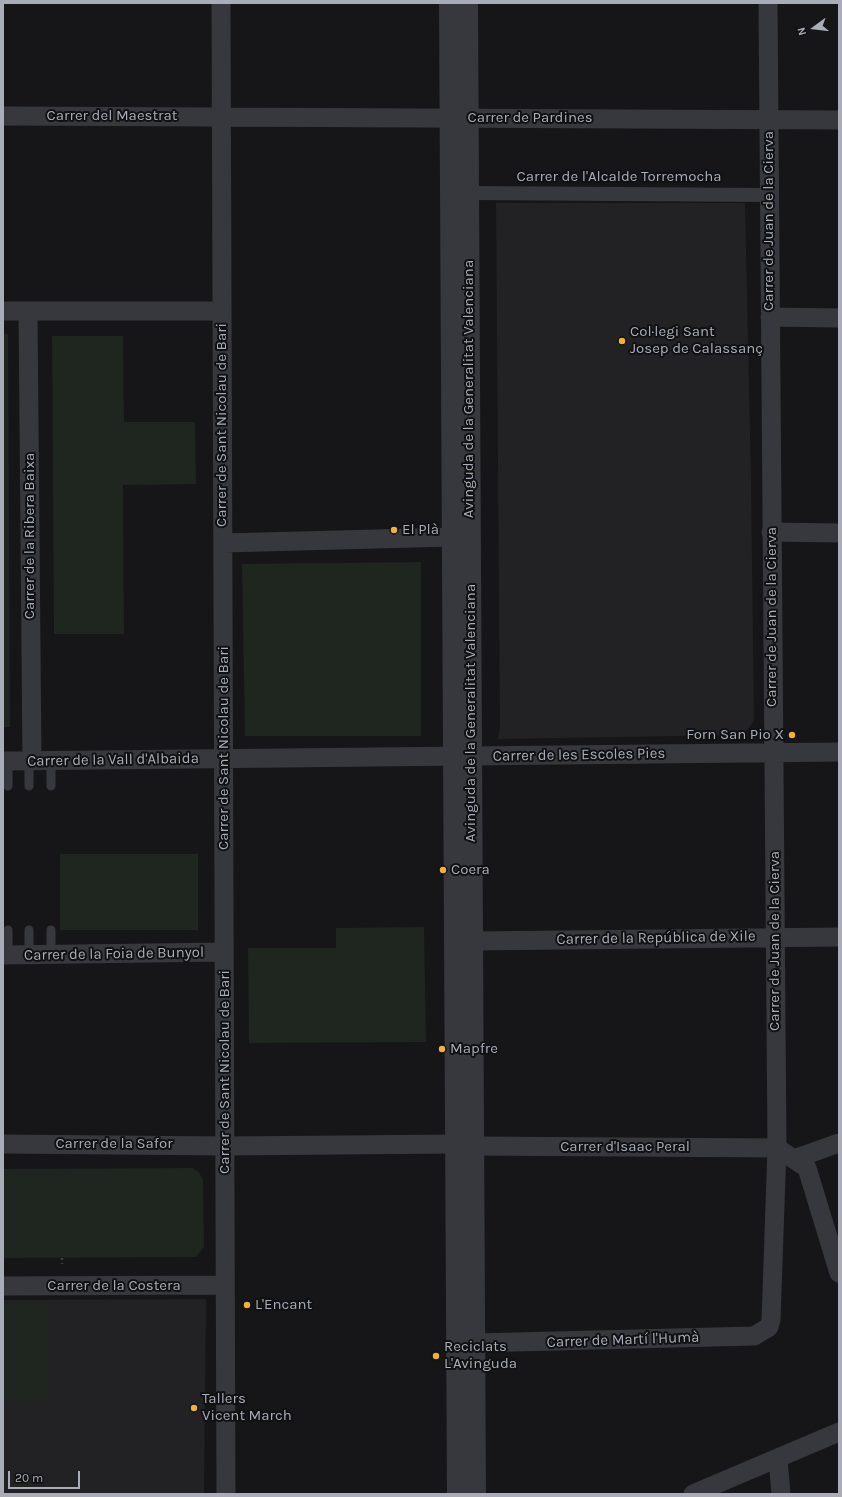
<!DOCTYPE html>
<meta charset="utf-8">
<style>
body{margin:0}
#map{position:relative;width:842px;height:1497px;overflow:hidden;background:#161618;font-family:Karla,sans-serif}
canvas{display:block}
.frame{position:absolute;inset:0;border:4px solid #a8adb8;pointer-events:none}
.north{position:absolute;left:794px;top:8px;width:40px;height:40px;-webkit-text-stroke:3px #111113;paint-order:stroke;rotate:255deg;font-size:11px;font-weight:700;line-height:16px;text-align:center;color:#a8adb8}
.north::after{content:'';display:block;margin:auto;width:14px;height:18px;background:#a8adb8;clip-path:polygon(50% 0,100% 100%,50% 72%,0 100%)}
.scale{position:absolute;left:8px;top:1471px;width:72px;height:18px;box-sizing:border-box;border:2px solid #a8adb8;border-top:0;padding-left:5px;font-size:12px;line-height:14px;white-space:nowrap;color:#a8adb8;-webkit-text-stroke:3px #111113;paint-order:stroke}
</style>
<div id="map">
<canvas width="842" height="1497"></canvas>
<div class="frame"></div>
<div class="north">N</div>
<div class="scale">20 m</div>
</div>
<script>
const context = document.querySelector('canvas').getContext('2d');
context.lineJoin = 'round';
function fillPath(path, color) { context.fillStyle = color; context.fill(path, 'evenodd'); }
function stroke(path, color, width, dash) { context.strokeStyle = color; context.lineWidth = width; context.lineCap = dash ? 'butt' : 'round'; context.setLineDash(dash || []); context.stroke(path); }
function label(font, color, halo, rows, align = 'center') {
  context.font = font + ' Karla,sans-serif'; context.lineWidth = 4; context.setLineDash([]); context.textBaseline = 'middle'; context.strokeStyle = halo; context.fillStyle = color; for (const [text, x, y, turn = 0] of rows) {
    context.save(); context.translate(x, y); context.rotate((+turn || 0) * Math.PI / 180); context.textAlign = isNaN(turn) ? turn : align; if (halo) context.strokeText(text, 0, 0); context.fillText(text, 0, 0); context.restore();
  }
}
fillPath(new Path2D(`
 M496,203H745L751,479L754,721L743,735L498,739L500,728Z
 M206,1299L204,1494H3V1300Z`), '#222225');
fillPath(new Path2D(`
 M3,334H8L10,727H3Z
 M52,336H123L124,422H195L196,484L123,485L124,634H54Z
 M421,562V736H245L242,564Z
 M60,854H198V930H60Z
 M424,927L426,1042L249,1043L248,948H336V928Z
 M192,1168L199,1172L203,1180L204,1247L196,1257L3,1258V1169Z
 M3,1304H48V1399H3Z`), '#1e261f');
stroke(new Path2D(`
 M62,1258V1264`), '#3d3f44', 2.5, [2, 3]);
stroke(new Path2D(`
 M29,760V786
 M51,760V786
 M8,761V786
 M29,930V955
 M51,930V954
 M8,955V930`), '#37383d', 9);
stroke(new Path2D(`
 M468,193L769,195`), '#37383d', 14);
stroke(new Path2D(`
 M221,3L226,1494
 M3,116L839,120
 M3,311H222
 M28,311L32,761
 M770,317L839,318
 M771,532L839,533
 M223,543L453,537
 M3,761L839,752
 M472,941L839,937
 M3,955L224,952
 M3,1144L225,1146L456,1144
 M473,1146L777,1148
 M777,1148L807,1168L839,1273
 M794,1159L839,1143
 M3,1286L225,1285
 M475,1343L754,1336L769,1327L771,1320L777,1148L768,3
 M778,1459L781,1494
 M693,1494L839,1432`), '#37383d', 19);
stroke(new Path2D(`
 M450,3L458,1494
 M467,3L475,1494`), '#37383d', 22);
for (const [x, y, r, color] of [
 [622,341,4,"#f2b134"],
 [394,530,4,"#f2b134"],
 [792,735,4,"#f2b134"],
 [443,870,4,"#f2b134"],
 [442,1049,4,"#f2b134"],
 [247,1305,4,"#f2b134"],
 [436,1356,4,"#f2b134"],
 [194,1408,4,"#f2b134"]
]) { const dot = new Path2D(); dot.arc(x, y, r, 0, 2 * Math.PI); context.fillStyle = color; context.fill(dot); stroke(dot, '#111113', 1.5); }
label('15px', '#a8adb8', '#111113', [
 ["Carrer del Maestrat",112,116],
 ["Carrer de Pardines",530,118],
 ["Carrer de l'Alcalde Torremocha",619,177],
 ["Carrer de Juan de la Cierva",769,221,-90],
 ["Avinguda de la Generalitat Valenciana",469,389,-90],
 ["Carrer de Sant Nicolau de Bari",222,425,-90],
 ["Carrer de la Ribera Baixa",30,536,-90],
 ["Carrer de Juan de la Cierva",772,617,-90],
 ["Avinguda de la Generalitat Valenciana",471,713,-90],
 ["Carrer de Sant Nicolau de Bari",224,748,-90],
 ["Carrer de les Escoles Pies",579,755,-1],
 ["Carrer de la Vall d'Albaida",113,760,-1],
 ["Carrer de la República de Xile",656,938,-1],
 ["Carrer de Juan de la Cierva",775,941,-90],
 ["Carrer de la Foia de Bunyol",114,954,-1],
 ["Carrer de Sant Nicolau de Bari",225,1072,-90],
 ["Carrer de la Safor",114,1144],
 ["Carrer d'Isaac Peral",625,1147],
 ["Carrer de la Costera",114,1286],
 ["Carrer de Martí l'Humà",623,1340,-2]
]);
label('15px', '#a8adb8', '#111113', [
 ["Col·legi Sant",630,332],
 ["Josep de Calassanç",630,349],
 ["El Plà",402,530],
 ["Forn San Pio X",784,735,"right"],
 ["Coera",451,870],
 ["Mapfre",450,1049],
 ["L'Encant",255,1305],
 ["Reciclats",444,1347],
 ["L'Avinguda",444,1364],
 ["Tallers",202,1399],
 ["Vicent March",202,1416]
], 'left');
</script>
